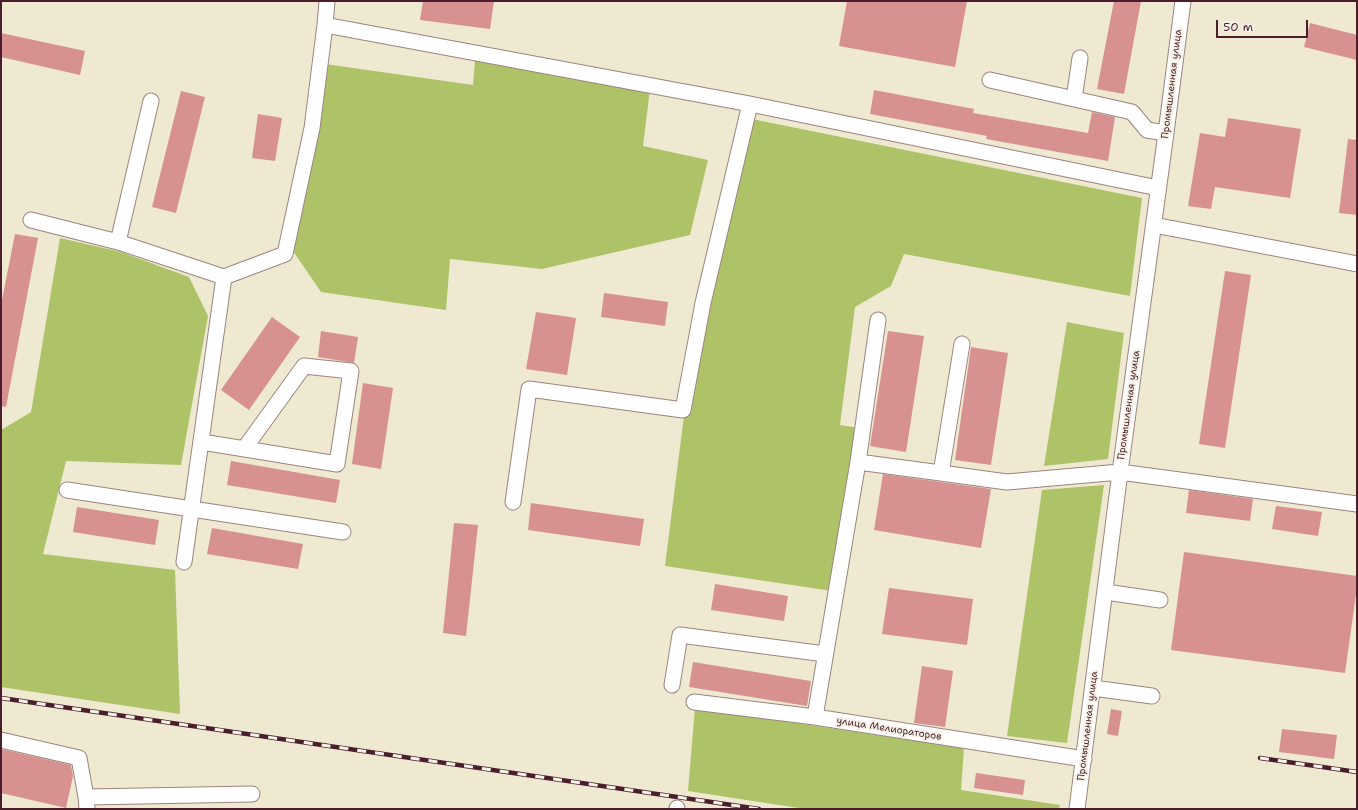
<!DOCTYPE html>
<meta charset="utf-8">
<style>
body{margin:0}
#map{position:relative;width:1358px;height:810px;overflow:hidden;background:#efe9d1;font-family:"Shantell Sans",sans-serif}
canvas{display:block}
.frame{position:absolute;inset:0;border:2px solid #4a1f2b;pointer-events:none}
.scale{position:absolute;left:1216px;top:20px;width:92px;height:18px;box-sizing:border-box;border:2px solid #4a1f2b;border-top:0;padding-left:5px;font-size:12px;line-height:14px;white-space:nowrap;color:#4a1f2b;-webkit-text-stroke:3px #f7f3e8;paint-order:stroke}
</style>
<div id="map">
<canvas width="1358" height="810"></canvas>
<div class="frame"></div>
<div class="scale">50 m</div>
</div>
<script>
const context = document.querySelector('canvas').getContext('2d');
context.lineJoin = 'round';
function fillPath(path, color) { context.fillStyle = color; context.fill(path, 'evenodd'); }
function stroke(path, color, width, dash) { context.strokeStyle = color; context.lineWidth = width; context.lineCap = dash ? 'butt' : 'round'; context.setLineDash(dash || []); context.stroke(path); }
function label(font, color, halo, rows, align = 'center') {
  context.font = font + ' "Shantell Sans",sans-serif'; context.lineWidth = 4; context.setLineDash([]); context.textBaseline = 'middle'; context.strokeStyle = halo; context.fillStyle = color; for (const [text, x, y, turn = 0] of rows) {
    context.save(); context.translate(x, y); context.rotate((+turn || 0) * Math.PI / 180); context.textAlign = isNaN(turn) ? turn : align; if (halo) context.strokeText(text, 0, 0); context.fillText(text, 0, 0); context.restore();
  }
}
fillPath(new Path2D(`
 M475,60L650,89L643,146L708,160L690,235L542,269L450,259L446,310L321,292L293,251L325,64L473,85Z
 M752,119L1142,198L1130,296L904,254L891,286L855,307L840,425L859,428L832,591L665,566L683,423Z
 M60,238L121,252L189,277L208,316L181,465L66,461L43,554L175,570L180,714L1,687V430L31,412Z
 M1067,322L1124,333L1108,459L1044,466Z
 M1104,485L1067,743L1007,736L1042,490Z
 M695,708L964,748L961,790L1060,805L1059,809H805L688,791Z`), '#aec368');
fillPath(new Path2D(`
 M423,1H494L490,29L420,20Z
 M847,1H967L955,67L839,46Z
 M1114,1H1141L1124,94L1097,89Z
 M1310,23L1357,35V60L1304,47Z
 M1,33L85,51L80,75L1,57Z
 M874,90L974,109L973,113L1088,133L1092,112L1115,117L1108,161L986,139L987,136L870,114Z
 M181,91L205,97L176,213L152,207Z
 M258,114L282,118L275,161L252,158Z
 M1228,118L1301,129L1290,198L1215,187L1211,209L1188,206L1200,133L1225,137Z
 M1348,139L1357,140V215L1339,213Z
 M15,234L38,238L6,407L1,406V305Z
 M1225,271L1251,275L1225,448L1199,444Z
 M604,293L668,302L665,326L601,317Z
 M536,312L576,318L567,375L526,369Z
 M272,317L300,337L249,410L221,390Z
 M321,331L358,337L354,363L318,357Z
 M888,331L924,336L906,452L870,446Z
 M971,347L1008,353L991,465L955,460Z
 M363,383L393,388L381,469L352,464Z
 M231,461L340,480L336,503L227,485Z
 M883,474L991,489L981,548L874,530Z
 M1189,490L1253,499L1250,521L1186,513Z
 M531,503L644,519L640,546L528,530Z
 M1276,506L1322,512L1318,536L1272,529Z
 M77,507L159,520L155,545L73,532Z
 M454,523L478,525L466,636L443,633Z
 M212,528L303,544L298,569L207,554Z
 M1184,552L1357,576V587L1345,673L1171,650Z
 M715,584L788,596L784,621L711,610Z
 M889,588L973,599L967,645L882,634Z
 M693,662L811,681L807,706L689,687Z
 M922,666L953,671L945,727L914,723Z
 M1111,709L1122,711L1118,736L1107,734Z
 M1282,729L1337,735L1334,759L1279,752Z
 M1,749L71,765L73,776L66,808L1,793Z
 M976,773L1025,780L1023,795L974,788Z`), '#d69190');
const minor = new Path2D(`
 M325,25L750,104L1158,188
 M990,80L1132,112L1147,130L1166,133
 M1074,99L1080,58
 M31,220L118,242L224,277
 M1154,225L1357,264
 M118,242L151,101
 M962,344L941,473L1007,482L1120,472L1357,504
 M202,442L337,464L351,371L304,366L244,449
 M858,462L941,473
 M67,490L343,532
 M513,502L529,389L683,410L703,303L750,104
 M184,562L224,277L285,254L312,128L325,25L327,1
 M1106,592L1160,600
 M672,685L680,635L825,654
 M1093,688L1152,696
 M694,702L815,717L1084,759
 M815,717L858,462L878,320
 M1,740L79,758L86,797L87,809
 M86,797L252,794
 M677,809V808
 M1077,809L1120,472L1166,133L1183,1`);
stroke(minor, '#9c847e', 17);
stroke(minor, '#fff', 15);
const rail = new Path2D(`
 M1,698L759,809
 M1260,758L1357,772`);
stroke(rail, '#4a1f2b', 4.5);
stroke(rail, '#f7f3e8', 3, [9]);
label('10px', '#4a1f2b', '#f7f3e8', [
 ["Промышленная улица",1172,84,-83],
 ["Промышленная улица",1129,405,-82],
 ["Промышленная улица",1088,726,-83],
 ["улица Мелиораторов",889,729,9]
]);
</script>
